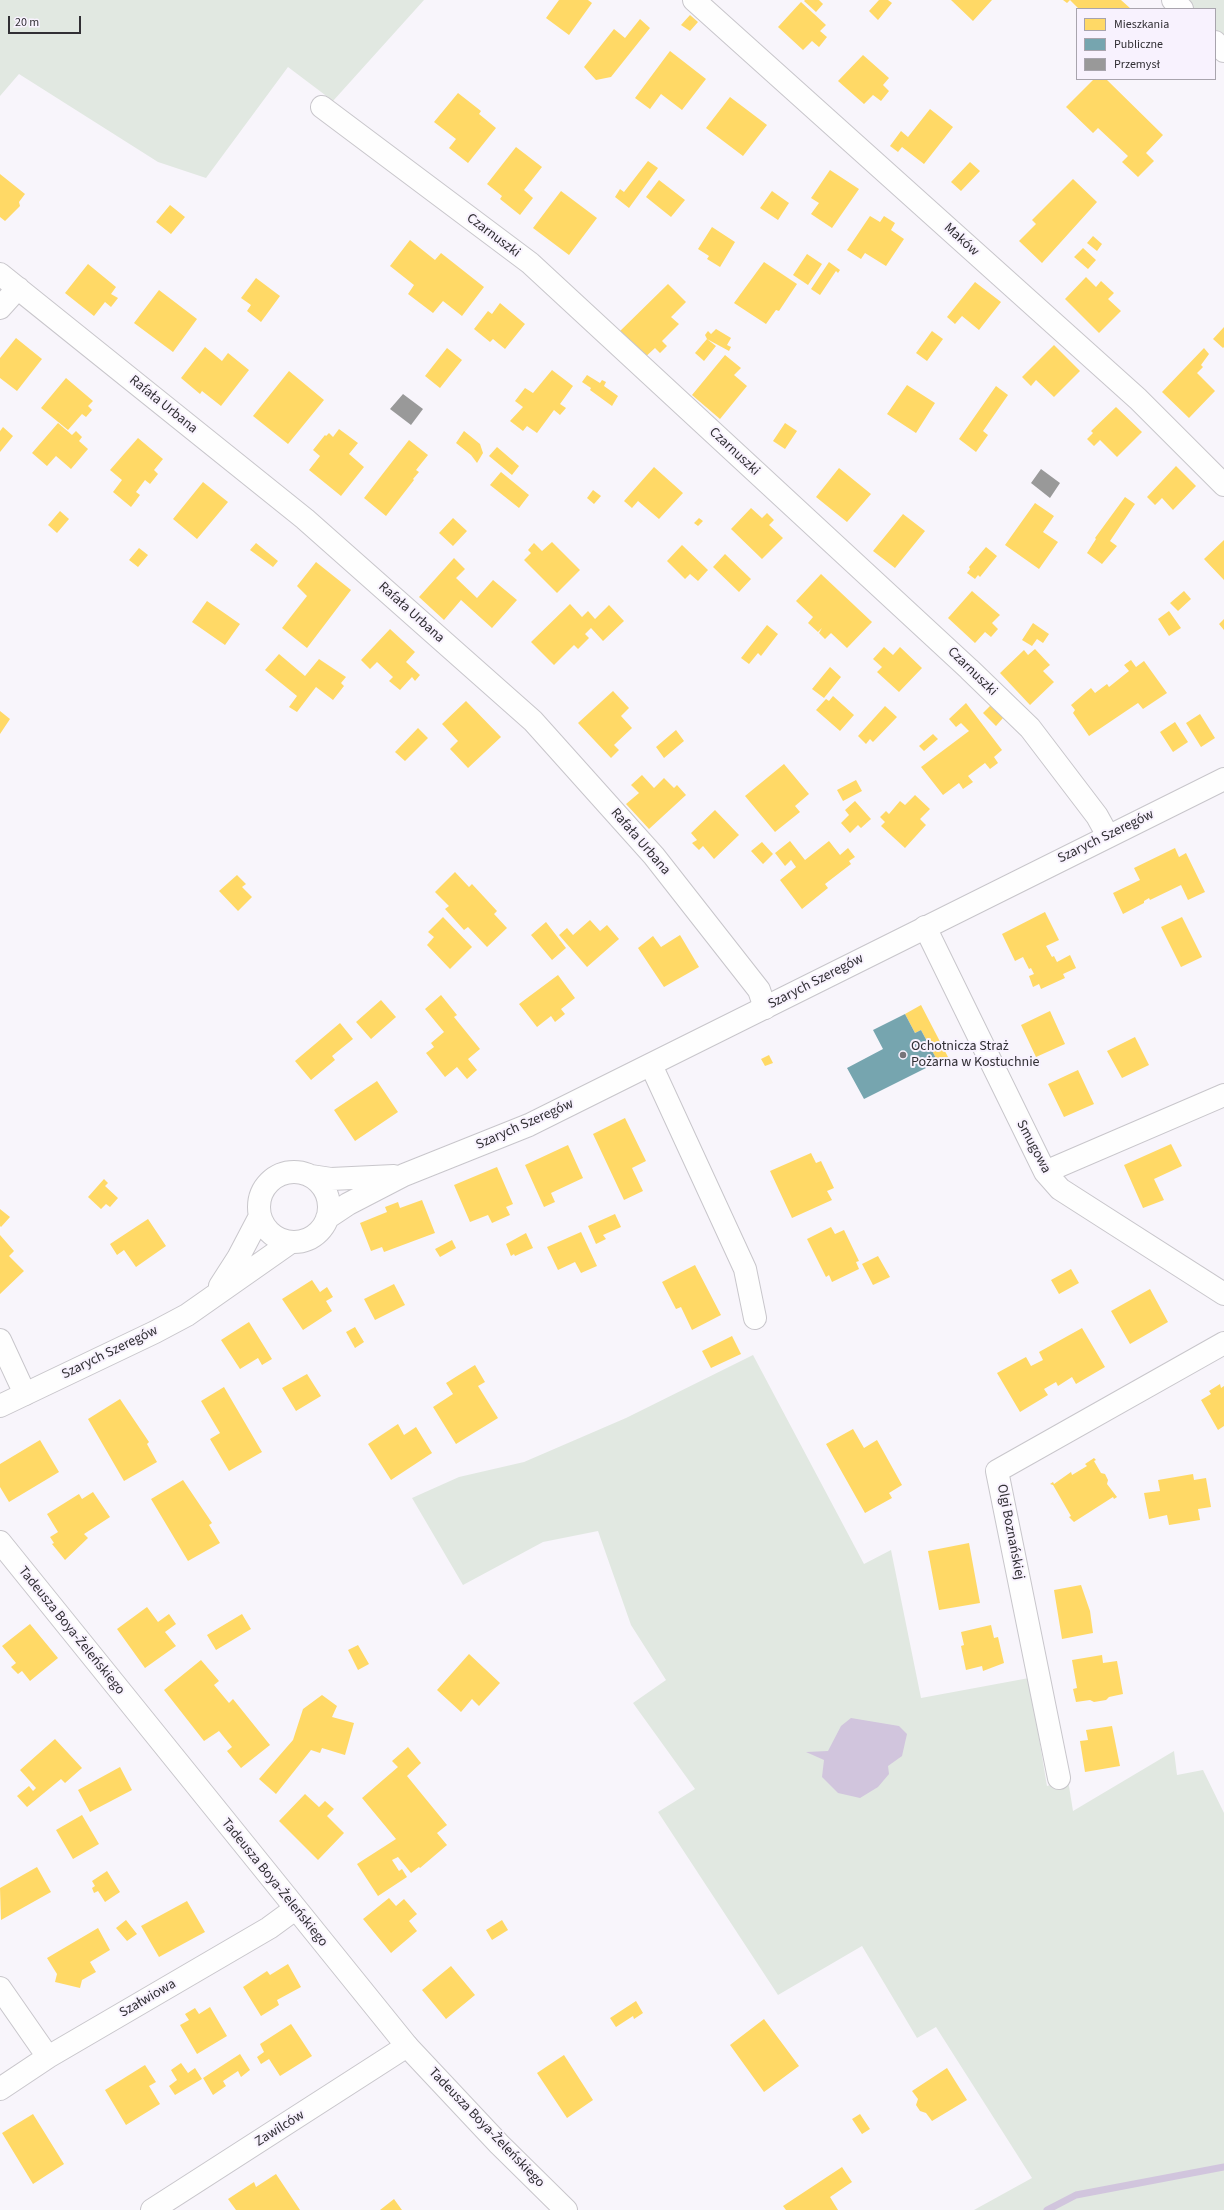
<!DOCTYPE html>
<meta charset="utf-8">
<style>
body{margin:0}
#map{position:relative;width:1224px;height:2210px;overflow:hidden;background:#f8f5fb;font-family:"Source Sans 3",sans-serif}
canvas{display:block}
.legend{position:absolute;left:1076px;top:8px;width:140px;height:72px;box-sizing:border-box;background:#f8f2fe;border:1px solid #a8a4ad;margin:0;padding:5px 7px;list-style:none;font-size:12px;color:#312f34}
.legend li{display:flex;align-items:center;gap:8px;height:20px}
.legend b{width:20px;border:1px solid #a8a4ad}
.scale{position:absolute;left:8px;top:16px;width:73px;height:18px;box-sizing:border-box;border:2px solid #312f34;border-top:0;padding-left:5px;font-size:12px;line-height:14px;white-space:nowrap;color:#312f34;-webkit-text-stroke:3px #f8f2fe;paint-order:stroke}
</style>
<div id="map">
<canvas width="1224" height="2210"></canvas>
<ul class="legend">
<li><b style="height:11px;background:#ffd966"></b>Mieszkania</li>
<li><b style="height:11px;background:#76a5af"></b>Publiczne</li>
<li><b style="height:11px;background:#999"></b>Przemysł</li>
</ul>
<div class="scale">20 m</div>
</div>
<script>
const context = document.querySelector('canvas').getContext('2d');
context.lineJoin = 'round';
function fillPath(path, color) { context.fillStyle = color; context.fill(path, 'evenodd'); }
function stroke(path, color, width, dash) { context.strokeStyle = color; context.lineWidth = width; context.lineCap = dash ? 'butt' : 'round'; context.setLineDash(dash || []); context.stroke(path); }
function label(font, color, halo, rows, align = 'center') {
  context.font = font + ' "Source Sans 3",sans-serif'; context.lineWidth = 4; context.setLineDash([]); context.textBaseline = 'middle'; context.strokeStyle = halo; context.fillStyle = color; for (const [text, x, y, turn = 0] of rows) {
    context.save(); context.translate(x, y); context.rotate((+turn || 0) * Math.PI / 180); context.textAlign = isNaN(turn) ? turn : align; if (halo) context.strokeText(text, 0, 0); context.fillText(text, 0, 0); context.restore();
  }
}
fillPath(new Path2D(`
 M0,0H424L333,101L288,67L206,178L158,162L19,74L0,96Z
 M1186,0H1224V38L1215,29V9H1195Z
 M753,1355L864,1564L891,1550L921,1698L1029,1678L1047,1786L1068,1780L1073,1811L1174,1751L1177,1775L1203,1770L1224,1813V2210H974L1032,2178L936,2027L917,2038L862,1946L778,1995L658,1812L695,1789L633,1703L666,1680L631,1625L598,1531L543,1542L463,1585L412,1498L459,1477L524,1462L626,1418Z`), '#e1e8e1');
fillPath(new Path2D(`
 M851,1718L899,1726L907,1734L902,1756L888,1766L889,1774L878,1787L860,1798L838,1793L822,1777L824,1760L806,1752L828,1751L841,1726Z`), '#d1c5dd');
fillPath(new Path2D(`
 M559,0H588L592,3L569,35L546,18Z
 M805,0H819L823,4L816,12L804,1Z
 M879,0H888L892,3L878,20L869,11Z
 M951,0H992L973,21Z
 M1063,0H1121L1131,9H1079L1070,0L1067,3Z
 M801,2L826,25L820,31L827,37L819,47L812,41L803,50L778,27Z
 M690,15L698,22L690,31L681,25Z
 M640,19L650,28L611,77L596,80L584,67L614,29L625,38Z
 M670,51L706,79L682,110L661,94L650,109L635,98Z
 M863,55L889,78L883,85L889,91L881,101L873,95L864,104L838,81Z
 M1094,79H1106L1163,135L1146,153L1154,161L1138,177L1122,162L1128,156L1098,128L1093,133L1066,107Z
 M458,93L481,111L479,114L496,128L468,163L449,148L456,139L434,122Z
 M730,97L767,125L743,156L706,128Z
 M930,109L953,127L924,164L902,147L898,152L890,146L901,131L908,137Z
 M516,147L542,167L524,190L533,198L520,215L500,199L502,196L487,184Z
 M648,161L658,168L629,208L615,197L620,189L624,192Z
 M970,162L980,171L961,191L951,182Z
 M830,170L859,189L832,228L811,214L819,203L811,198Z
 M0,174L25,194L19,202L20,206L5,221L0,217Z
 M1073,179L1097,202L1042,263L1019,241L1036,224L1032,220Z
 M659,180L685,200L671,217L646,197Z
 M561,191L597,218L569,255L533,228Z
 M772,191L789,203L778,220L760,208Z
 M170,205L185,217L171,234L156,222Z
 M870,216L880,222L884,216L895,223L891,230L904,239L886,266L865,253L861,259L847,250Z
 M712,227L735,242L720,267L707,259L709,256L698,249Z
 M1093,236L1102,244L1097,251L1087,243Z
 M410,240L435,260L441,253L484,287L462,316L443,301L433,313L408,294L414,285L390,266Z
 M1083,248L1096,260L1088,269L1074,257Z
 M807,254L822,264L808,285L793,275Z
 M764,262L797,284L779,311L776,310L766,324L734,303Z
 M829,262L840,270L838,273L836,271L820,295L811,289Z
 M88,264L116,287L111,294L118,298L111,307L105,302L94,316L65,293Z
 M1086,277L1096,287L1101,281L1114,293L1108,299L1121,311L1099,333L1065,299Z
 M256,278L280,296L261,322L247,311L251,305L241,298Z
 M975,282L1001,302L979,330L962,316L955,324L947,317Z
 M668,284L686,302L671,317L679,324L662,341L667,346L660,353L655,348L642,360L616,335Z
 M159,290L197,319L173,352L134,323Z
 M500,303L525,324L505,349L493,339L490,342L474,329L488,311L492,314Z
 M1224,327V347L1223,348L1213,339Z
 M716,329L731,338L727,345L731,347L729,351L707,339L705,335L708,331L711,334Z
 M932,331L943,339L927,361L916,353Z
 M16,338L42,359L17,391L0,378V358Z
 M707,339L716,346L704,361L695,353Z
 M1054,345L1080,371L1054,397L1036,380L1031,386L1022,377Z
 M205,347L222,361L228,353L249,370L221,406L202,391L200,394L181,378Z
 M447,348L462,360L440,388L425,376Z
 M1204,348L1209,354L1201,365L1203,367L1197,373L1215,391L1189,418L1162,392Z
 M725,355L741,368L734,375L747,386L720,419L692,395Z
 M552,370L573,386L560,404L566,408L560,415L554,410L537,433L527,426L523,431L510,421L523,407L515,401L525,388L533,393Z
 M289,371L324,400L288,444L253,416Z
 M587,375L600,383L602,380L606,382L604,386L618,396L612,406L590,390L591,388L582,382Z
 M66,378L93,401L88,406L92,410L86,417L82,414L68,430L41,408Z
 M907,385L935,403L916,433L887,414Z
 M996,386L1008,395L983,431L988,435L976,452L959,439Z
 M1116,407L1142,432L1117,457L1100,440L1094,446L1087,439L1093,433L1091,431Z
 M58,423L72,435L76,431L82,437L79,441L88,449L71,469L56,456L47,466L32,453Z
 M785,423L797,431L785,449L773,441Z
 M3,427L13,436L0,452V431Z
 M339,429L358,443L349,454L364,467L341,496L309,470L320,456L313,450L325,435L326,436L329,433L333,437Z
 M464,431L480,444L483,453L477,463L471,455L456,443Z
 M138,438L163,459L154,470L158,474L150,484L145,480L136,492L140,495L131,507L113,492L122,480L110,470Z
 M409,440L428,455L416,470L419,472L413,479L414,480L386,516L364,498Z
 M497,447L519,466L512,475L489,456Z
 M1176,466L1196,486L1173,510L1162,498L1155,505L1147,497Z
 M654,467L683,493L659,519L638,501L632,508L624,501Z
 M839,468L871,494L847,522L816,497Z
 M501,472L529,495L519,508L490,485Z
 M203,482L228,502L197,539L173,519Z
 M593,490L601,496L594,504L587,498Z
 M1125,497L1135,504L1110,541L1117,546L1102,564L1087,553L1096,539L1095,538Z
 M1035,503L1054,516L1043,532L1058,542L1039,569L1005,545Z
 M751,508L762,518L767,513L774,520L769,525L783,538L762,559L731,529Z
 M60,511L69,519L57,533L48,525Z
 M903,514L925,531L895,568L873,551Z
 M453,518L467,531L453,546L439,533Z
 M699,518L703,521L698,526L694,523Z
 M1224,540V580L1204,559Z
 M552,542L580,570L557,593L524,560L531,553L528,550L534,543L542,551Z
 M256,543L278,561L273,567L250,550Z
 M682,545L708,570L698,581L690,574L685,579L667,561Z
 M986,547L997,556L980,577L978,575L975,579L967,573L970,569L969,567Z
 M139,548L148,555L138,567L129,560Z
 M725,554L751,579L739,592L713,567Z
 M454,558L465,569L456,578L477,598L493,580L517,600L492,628L461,600L444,620L419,597Z
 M316,562L351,590L307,648L282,628L307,596L297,586Z
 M821,574L872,622L847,648L831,633L825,639L819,633L822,628L818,632L808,623L813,617L796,601Z
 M972,591L1000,615L992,623L998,629L991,637L985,632L975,643L948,618Z
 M1184,591L1191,599L1178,611L1170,603Z
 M207,601L240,624L225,645L192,622Z
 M570,604L582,617L588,611L595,619L609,605L624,621L603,641L591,628L585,634L589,638L578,649L574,645L554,665L531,642Z
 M1169,611L1181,628L1169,636L1158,619Z
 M1224,619V630L1219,624Z
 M1033,623L1049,634L1043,643L1037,639L1032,646L1022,640Z
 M767,625L778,634L761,656L758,653L749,664L741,658Z
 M390,629L415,652L406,662L420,675L415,681L412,677L400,690L389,681L393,677L377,662L370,669L361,660Z
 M884,647L893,655L900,647L922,668L899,692L877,672L882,667L873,659Z
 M1035,649L1050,665L1043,671L1054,682L1030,705L1000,673L1024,650L1028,655Z
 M279,654L305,676L319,659L346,677L341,683L344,686L333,700L316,687L297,712L289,707L297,696L265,670Z
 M1131,660L1136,667L1144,661L1167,693L1143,709L1138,703L1089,736L1073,713L1075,710L1071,705L1091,688L1095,693L1107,684L1109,687L1129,671L1124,665Z
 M830,667L841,677L824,698L812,689Z
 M613,691L629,708L621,716L632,728L614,745L619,750L611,758L578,723Z
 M833,696L854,715L840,731L816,710L826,699L829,701Z
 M466,701L501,737L468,768L450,749L458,741L442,724Z
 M966,703L1002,750L994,757L998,763L990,769L985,763L968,776L973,782L963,789L959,783L943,795L921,767L969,731L961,723L956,727L949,719Z
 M991,705L1003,718L996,726L983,713Z
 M885,706L897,717L873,742L870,739L866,744L858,736Z
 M0,711L10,719L0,734Z
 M1200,714L1215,738L1201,747L1186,723Z
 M1175,722L1188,742L1173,752L1160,732Z
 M418,728L428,738L405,761L395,752Z
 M676,730L684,741L664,758L656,747Z
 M933,734L938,739L924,751L919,746Z
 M784,764L809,794L795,806L800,812L775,832L745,796Z
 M642,775L654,788L664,778L674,788L677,785L686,795L649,829L626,804L639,793L631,785Z
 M856,780L862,791L843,801L837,790Z
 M915,795L930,809L920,819L926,825L905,848L881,826L885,822L880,817L886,811L889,814L900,801L905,805Z
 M855,801L871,819L861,828L858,825L850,833L841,823L849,815L845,810Z
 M715,810L739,835L714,859L703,846L699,850L692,843L697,840L691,833Z
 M790,841L805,860L829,841L840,855L848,848L855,857L849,861L851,864L825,884L828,888L802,909L780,880L796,867L791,860L785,866L775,853Z
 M762,842L773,854L763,864L751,851Z
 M1175,848L1179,857L1186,853L1205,892L1188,900L1181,885L1150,900L1149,898L1144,901V903L1123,914L1113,893L1140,880L1134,868Z
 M455,872L469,887L472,884L497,911L494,914L507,928L487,947L468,927L464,930L445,909L449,906L435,892Z
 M237,875L246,884L242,887L252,897L238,911L219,891Z
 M1045,912L1059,940L1046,946L1052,957L1054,956L1057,962L1070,955L1076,968L1063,974L1065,978L1041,989L1039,984L1033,987L1029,976L1034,974L1031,968L1029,969L1023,957L1015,961L1002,934Z
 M443,917L472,947L450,969L427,945L434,937L428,932Z
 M1182,917L1202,957L1181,967L1161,927Z
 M590,920L600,931L607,925L619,939L587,967L559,935L567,928L573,935Z
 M546,922L566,948L552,960L531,935Z
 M680,935L699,967L664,987L638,948L653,936L661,947Z
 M558,975L575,998L561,1009L565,1014L555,1022L551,1016L537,1027L519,1004Z
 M441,995L457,1015L454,1017L480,1049L468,1059L477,1070L467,1079L457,1067L445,1077L426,1053L434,1047L431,1043L444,1032L425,1009Z
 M381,1000L396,1017L371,1039L356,1022Z
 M921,1005L948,1057L938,1062L921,1030L915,1033L905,1014Z
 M1050,1011L1065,1044L1036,1057L1021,1025Z
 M340,1023L353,1039L332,1056L335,1060L311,1080L295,1061Z
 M1135,1037L1149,1065L1122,1078L1107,1051Z
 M769,1055L773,1063L765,1066L761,1059Z
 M1078,1070L1094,1104L1064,1117L1048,1084Z
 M377,1081L398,1112L355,1141L334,1110Z
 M625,1118L646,1161L632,1168L643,1191L624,1200L593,1134Z
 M1171,1144L1182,1166L1154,1179L1164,1200L1143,1208L1124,1165Z
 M568,1145L583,1178L551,1193L555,1202L544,1207L525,1165Z
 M811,1153L816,1163L821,1161L834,1188L827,1191L832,1200L792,1218L770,1171Z
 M497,1167L513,1204L506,1207L510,1215L492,1223L488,1215L470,1222L454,1185Z
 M104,1179L108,1183L105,1186L118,1198L110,1207L106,1204L101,1209L88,1197Z
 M422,1200L435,1233L384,1252L382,1247L371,1251L360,1223L387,1212L385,1207L398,1202L400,1208Z
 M0,1209L10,1217L1,1227L0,1226Z
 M615,1214L621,1227L603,1235L606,1239L596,1244L588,1226Z
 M148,1219L166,1246L136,1267L124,1250L117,1255L110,1244Z
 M831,1227L835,1234L844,1230L859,1261L856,1262L859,1269L832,1282L829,1275L826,1277L807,1239Z
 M581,1232L597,1266L581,1273L575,1262L558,1270L547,1247Z
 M526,1233L533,1248L515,1256L514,1254L511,1256L506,1244Z
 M0,1235L14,1251L9,1256L24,1271L0,1294Z
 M452,1240L456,1248L440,1257L435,1249Z
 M878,1256L890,1277L873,1285L862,1264Z
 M695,1265L721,1315L692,1330L681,1307L676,1309L662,1282Z
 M1071,1269L1079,1283L1059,1294L1051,1280Z
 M312,1280L320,1292L327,1287L333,1297L326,1301L332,1311L303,1330L282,1299Z
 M394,1284L405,1305L375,1320L364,1299Z
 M1150,1289L1168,1322L1130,1344L1111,1311Z
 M249,1322L272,1359L262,1365L258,1358L240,1369L221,1340Z
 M355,1327L364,1342L355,1348L346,1332Z
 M1082,1328L1105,1367L1076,1384L1072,1377L1058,1386L1056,1382L1044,1389L1048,1395L1020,1412L997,1373L1026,1357L1031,1366L1043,1360L1039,1352Z
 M732,1336L741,1354L711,1368L702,1351Z
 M475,1365L485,1382L478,1386L498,1418L456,1444L433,1407L453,1394L446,1383Z
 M307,1374L321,1396L296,1411L282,1388Z
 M1220,1384L1221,1388L1224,1386V1426L1218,1430L1201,1400L1211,1394L1209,1391Z
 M224,1387L262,1452L229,1471L210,1439L220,1433L201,1401Z
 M120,1399L149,1442L147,1444L157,1462L124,1481L88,1419Z
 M398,1424L404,1435L416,1427L432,1453L391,1480L368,1444Z
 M853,1429L864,1448L877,1440L902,1485L889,1493L892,1498L865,1513L826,1444Z
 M40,1440L59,1472L9,1502L0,1487V1464Z
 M1094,1458L1096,1460L1094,1461L1101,1473L1105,1474L1108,1480L1107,1484L1117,1497L1114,1499L1113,1497L1074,1522L1069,1517L1071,1516L1053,1485L1050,1484L1053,1482L1054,1484L1071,1472L1072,1475L1087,1466L1085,1464Z
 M1193,1474L1194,1480L1206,1478L1211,1507L1198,1509L1200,1520L1169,1525L1167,1515L1149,1519L1144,1493L1160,1491L1158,1480Z
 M183,1480L212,1523L209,1525L220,1543L188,1561L151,1499Z
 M93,1492L110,1517L84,1534L88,1538L65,1560L52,1544L54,1543L50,1537L58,1532L47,1514L79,1494L82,1499Z
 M969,1543L980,1603L939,1610L928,1551Z
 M1081,1585L1090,1611L1093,1633L1062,1639L1054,1590Z
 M147,1607L158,1622L169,1614L176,1624L165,1632L176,1646L145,1668L117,1629Z
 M242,1614L251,1629L216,1650L207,1635Z
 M30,1624L58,1658L30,1681L22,1671L18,1674L11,1667L16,1663L2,1646Z
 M991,1625L994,1638L998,1637L1004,1663L983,1671L982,1666L966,1670L961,1646L964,1645L961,1632Z
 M358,1645L369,1664L358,1670L348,1650Z
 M469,1654L500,1683L479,1706L472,1699L461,1712L437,1690Z
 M1102,1655L1103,1663L1117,1661L1123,1694L1109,1697L1106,1700L1094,1702L1090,1700L1076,1702L1073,1689L1077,1688L1072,1660Z
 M201,1660L219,1681L214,1685L229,1703L233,1699L270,1745L241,1768L227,1751L232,1747L219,1731L204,1741L164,1690Z
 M322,1695L337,1706L332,1717L354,1723L345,1755L322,1748L320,1753L311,1750L276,1794L259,1779L293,1740L303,1709Z
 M1112,1726L1120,1766L1085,1772L1080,1741L1088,1740L1086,1730Z
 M55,1739L82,1768L65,1783L61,1779L27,1807L17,1796L29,1786L33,1791L36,1788L20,1770Z
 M408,1747L421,1763L407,1776L447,1825L437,1833L447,1845L420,1868L419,1867L411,1873L398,1857L392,1860L399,1871L402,1869L407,1877L378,1896L357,1864L396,1839L362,1798L398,1767L392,1761Z
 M120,1767L132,1790L90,1812L78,1790Z
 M305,1794L319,1807L325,1801L334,1809L327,1816L344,1833L318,1860L279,1821Z
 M82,1815L99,1844L73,1859L56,1830Z
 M37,1867L51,1892L1,1920L0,1888Z
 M107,1871L120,1892L105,1902L98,1891L94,1893L92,1888L95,1886L92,1881Z
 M389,1898L396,1906L404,1899L417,1914L409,1921L417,1931L391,1953L363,1919Z
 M187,1901L205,1932L159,1957L141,1926Z
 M126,1920L137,1934L127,1941L116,1928Z
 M502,1920L508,1930L492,1940L486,1930Z
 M98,1928L110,1950L90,1962L96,1972L82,1980L80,1988L55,1982L57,1974L47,1958Z
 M288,1964L301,1987L277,2000L279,2005L261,2016L243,1987L267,1971L270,1975Z
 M451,1966L475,1995L446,2019L422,1990Z
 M636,2001L643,2013L634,2019L633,2016L616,2027L610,2018Z
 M210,2007L227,2036L197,2054L180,2025L189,2020L185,2014L195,2008L199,2014Z
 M764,2019L799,2066L764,2092L730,2045Z
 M291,2024L312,2056L280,2076L269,2059L261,2064L257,2057L264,2052L260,2044Z
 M240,2054L250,2070L241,2077L238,2071L223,2081L226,2086L213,2095L203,2078Z
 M564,2055L593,2100L567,2118L537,2073Z
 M181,2063L188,2073L195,2068L202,2079L175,2095L169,2086L177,2080L171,2070Z
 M145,2065L156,2082L149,2086L160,2104L126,2125L105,2090Z
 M947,2068L967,2100L932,2121L926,2113L920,2111L916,2105L918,2099L912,2091Z
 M33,2114L64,2164L33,2184L2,2133Z
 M860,2114L870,2129L862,2134L852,2119Z
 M842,2167L852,2182L830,2197L838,2210H786L783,2206Z
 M276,2174L300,2210H236L228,2199L254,2182L256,2187Z
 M394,2199L402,2210H380Z`), '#ffd966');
fillPath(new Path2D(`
 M905,1014L915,1033L921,1030L938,1062L864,1099L847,1068L883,1049L873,1030Z`), '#76a5af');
fillPath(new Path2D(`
 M403,394L423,409L411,425L390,409Z
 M1041,469L1060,483L1050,498L1031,483Z`), '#999');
stroke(new Path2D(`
 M1047,2210L1076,2195L1224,2167`), '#d1c5dd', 7);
const minor = new Path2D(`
 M694,0L1138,399L1224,485
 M1173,0L1182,9
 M1215,42L1224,51
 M322,107L530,263L969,669L1030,728L1097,816L1108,836
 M0,274L305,519L533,721L654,856L759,990L765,1008
 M0,308L18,288
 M925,927L1045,1172L1060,1189L1224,1294
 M651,1065L745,1269L755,1318
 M1045,1172L1224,1095
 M0,1340L25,1394
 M1059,1778L997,1471L1224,1343
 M0,1988L48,2057
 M0,2089L48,2057L269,1928L295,1909
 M152,2210L407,2046`);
const tertiary = new Path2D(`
 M259 1207a35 35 0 1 1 70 0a35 35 0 1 1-70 0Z
 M311,1176L331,1179L394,1176
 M327,1218L348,1204L404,1175L529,1125L1224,779
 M220,1286L238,1258L260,1216
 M0,1406L155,1332L187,1315L291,1242
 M0,1542L407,2046L499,2144L566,2210`);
stroke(minor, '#c8c6cb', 24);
stroke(tertiary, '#c8c6cb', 24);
stroke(minor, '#fefefe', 22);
stroke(tertiary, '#fefefe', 22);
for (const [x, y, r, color] of [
 [903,1055,4,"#77747a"]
]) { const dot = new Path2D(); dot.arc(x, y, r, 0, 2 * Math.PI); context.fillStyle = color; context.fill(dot); stroke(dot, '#f8f2fe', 1.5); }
label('14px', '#312f34', '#f8f2fe', [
 ["Czarnuszki",493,236,37],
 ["Maków",961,240,42],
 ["Rafała Urbana",163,405,39],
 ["Czarnuszki",734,452,43],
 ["Rafała Urbana",411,613,42],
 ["Czarnuszki",972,672,44],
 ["Szarych Szeregów",1106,837,-26],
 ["Rafała Urbana",640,842,49],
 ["Szarych Szeregów",816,982,-27],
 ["Szarych Szeregów",525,1125,-24],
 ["Smugowa",1033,1147,62],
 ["Szarych Szeregów",110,1353,-26],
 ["Olgi Boznańskiej",1010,1532,79],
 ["Tadeusza Boya-Żeleńskiego",71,1631,51],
 ["Tadeusza Boya-Żeleńskiego",274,1883,51],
 ["Szałwiowa",148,1999,-30],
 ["Tadeusza Boya-Żeleńskiego",486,2128,46],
 ["Zawilców",280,2129,-32]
]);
label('14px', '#312f34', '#f8f2fe', [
 ["Ochotnicza Straż",911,1047],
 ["Pożarna w Kostuchnie",911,1063]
], 'left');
</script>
